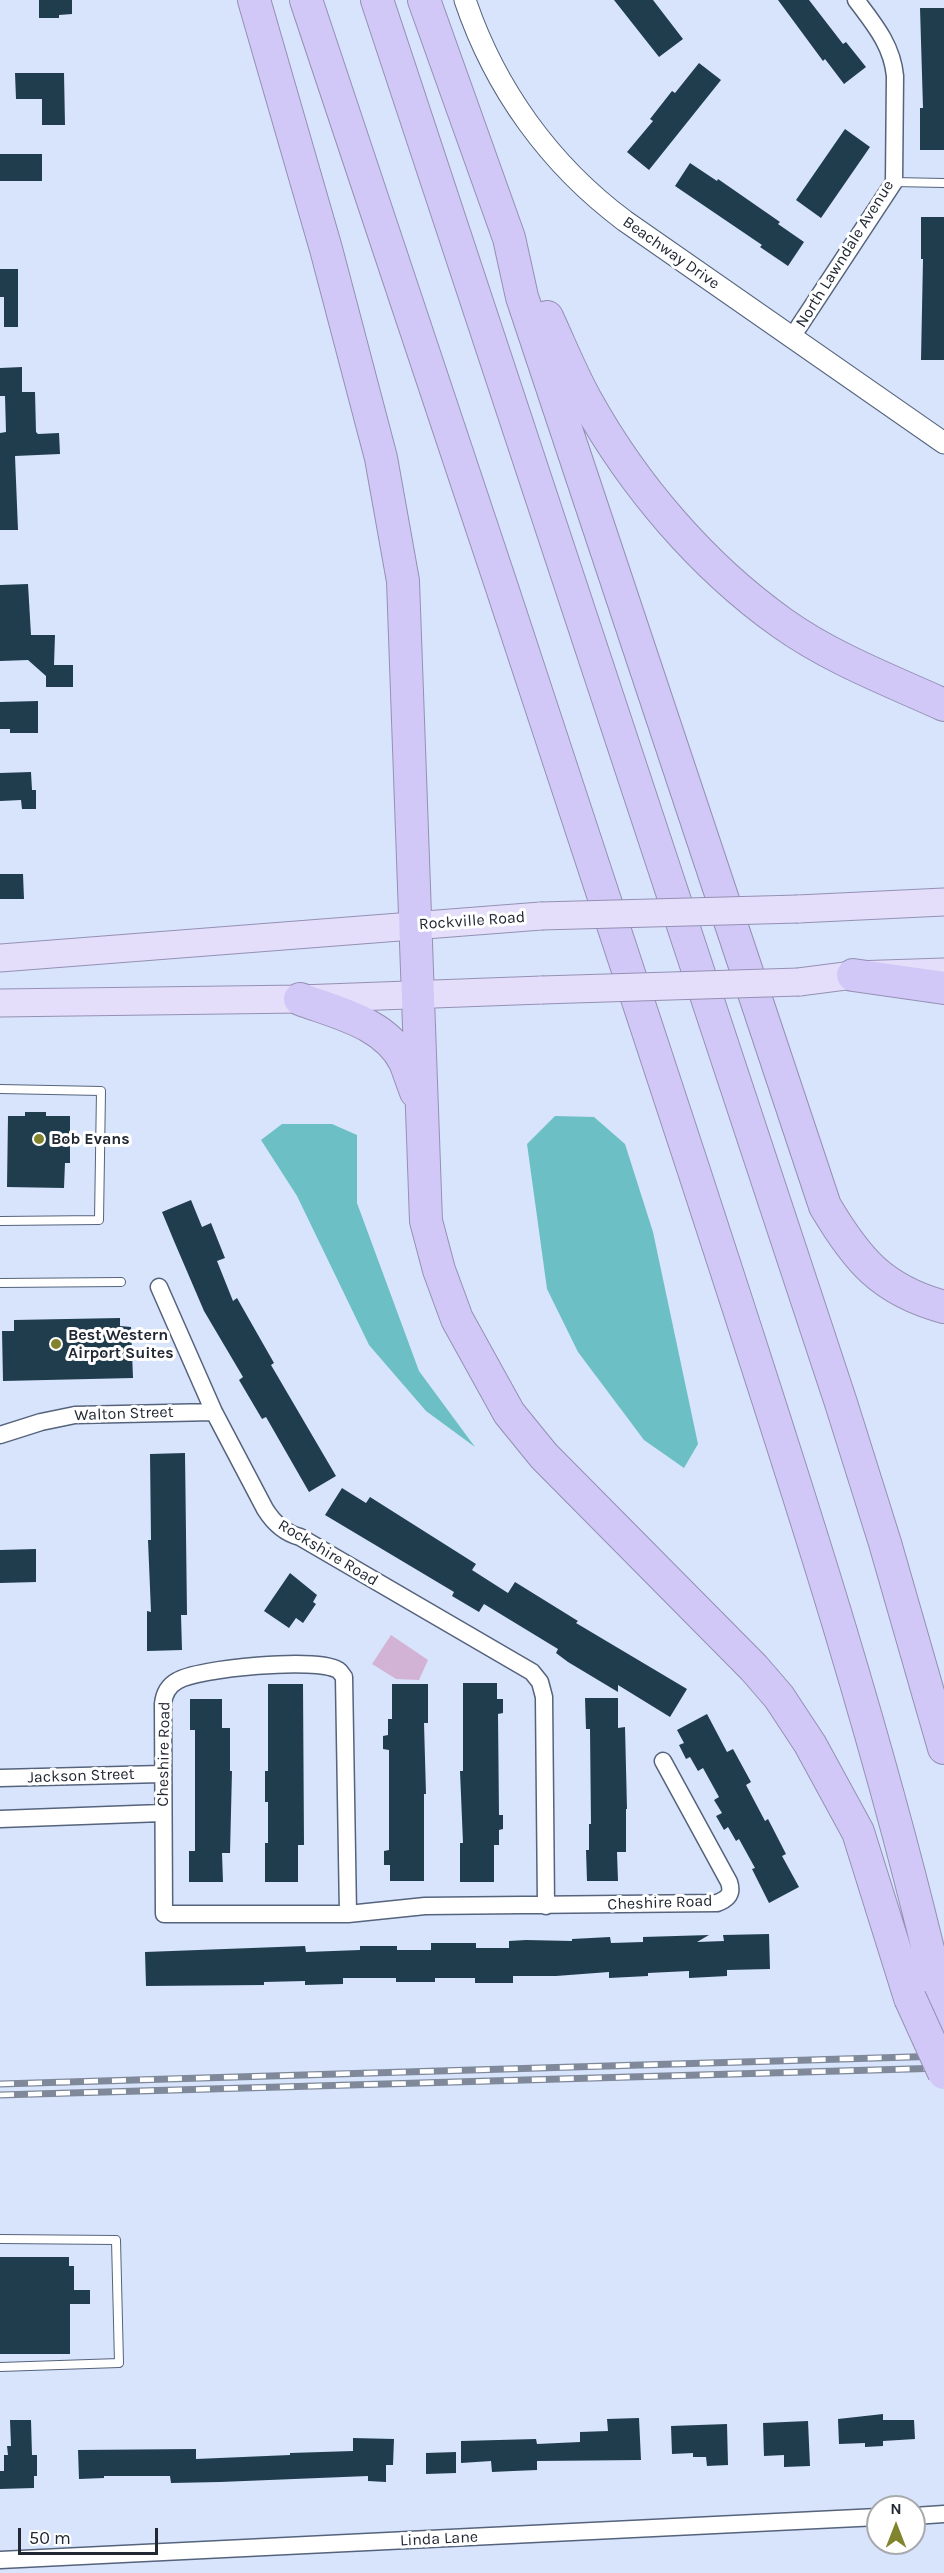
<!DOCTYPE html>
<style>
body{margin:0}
#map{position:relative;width:944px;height:2573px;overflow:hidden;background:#d7e4fc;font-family:Karla,sans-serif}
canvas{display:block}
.north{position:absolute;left:866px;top:2495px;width:60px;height:60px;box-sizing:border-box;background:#fff;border:2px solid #a7a9ad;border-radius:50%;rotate:0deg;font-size:16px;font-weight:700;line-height:24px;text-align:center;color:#222833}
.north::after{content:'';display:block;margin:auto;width:21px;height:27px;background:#81832d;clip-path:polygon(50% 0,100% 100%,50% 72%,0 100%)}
.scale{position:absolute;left:18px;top:2528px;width:140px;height:27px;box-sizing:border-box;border:3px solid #222833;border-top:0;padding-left:8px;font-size:18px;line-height:21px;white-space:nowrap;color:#222833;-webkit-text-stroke:4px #fff;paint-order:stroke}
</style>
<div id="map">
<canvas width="944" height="2573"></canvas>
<div class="north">N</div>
<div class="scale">50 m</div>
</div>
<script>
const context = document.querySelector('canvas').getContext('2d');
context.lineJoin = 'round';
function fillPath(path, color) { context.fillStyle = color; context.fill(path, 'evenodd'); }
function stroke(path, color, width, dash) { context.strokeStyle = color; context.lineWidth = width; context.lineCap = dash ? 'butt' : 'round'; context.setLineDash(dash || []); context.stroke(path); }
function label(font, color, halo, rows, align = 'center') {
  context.font = font + ' Karla,sans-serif'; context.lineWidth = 6; context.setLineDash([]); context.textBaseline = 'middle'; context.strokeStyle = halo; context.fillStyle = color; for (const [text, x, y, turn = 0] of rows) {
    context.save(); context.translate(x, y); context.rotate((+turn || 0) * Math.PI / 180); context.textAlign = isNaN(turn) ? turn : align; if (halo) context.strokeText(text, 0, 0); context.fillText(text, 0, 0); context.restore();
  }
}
fillPath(new Path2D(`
 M391,1635L428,1660L419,1680L396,1679L372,1664Z`), '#d3b3d5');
fillPath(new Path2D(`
 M555,1116L594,1117L625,1144L653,1232L698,1444L684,1468L644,1440L578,1352L547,1289L527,1144Z
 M282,1124H332L357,1135V1203L419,1371L475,1447L426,1411L369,1345L297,1196L261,1140Z`), '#6dbfc6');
fillPath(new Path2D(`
 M39,0H72V14L59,15V18H39Z
 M614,0H653L683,39L659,57Z
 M778,0H809L843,44L846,42L866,67L844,84L825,59L823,61Z
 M920,8H944V150H920V108H923Z
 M699,63L721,80L649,170L627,152L653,121L650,119L672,91L675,93Z
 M15,73H64L65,125H42V99H16Z
 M845,129L870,147L821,218L796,200Z
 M0,154H42V181H0Z
 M690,163L717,181L718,179L780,222L778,224L804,242L788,266L760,247L762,245L675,186Z
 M921,217H944V360H921L923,259H921Z
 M0,269H18V327H4V297H0Z
 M22,367V392H35L36,432L38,434L59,433L60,454L15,456L18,530H0V433L6,432L5,396H0V368Z
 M28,584L31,635H55L54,665H73V687H46V676L28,660L0,661V585Z
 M38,701V733H10V729H0V702Z
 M31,772L32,790H36V809H22L21,800L0,801V773Z
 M0,874H23L24,899H0Z
 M25,1112H46V1116H70V1163H65L64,1188L7,1187L8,1116H25Z
 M191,1200L202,1227L211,1223L225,1258L217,1261L233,1301L237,1298L274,1363L271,1365L336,1476L309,1492L266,1417L262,1419L239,1380L243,1377L204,1311L174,1241L162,1212Z
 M120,1318V1326L131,1327L133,1378L3,1381L2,1331H14V1320Z
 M185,1453L187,1615H181L182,1650L147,1651V1611L151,1612L148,1540H151L150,1454Z
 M342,1488L366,1503L370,1497L476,1564L472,1570L508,1593L515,1582L578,1621L576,1623L687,1689L670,1717L618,1685V1692L568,1662L556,1653L558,1649L484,1604L479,1612L452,1596L454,1592L325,1515Z
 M36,1549V1582L0,1583V1550Z
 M290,1573L317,1595L313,1602L316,1604L303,1623L296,1618L289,1628L264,1611Z
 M463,1683H497V1699H503V1713L498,1714L499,1815H503V1829L499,1830V1845H494V1882H460V1843H463L460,1771H463Z
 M268,1684H303L304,1845H298V1882H265V1843H268V1802H265V1771H268Z
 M392,1684H428V1723H424L426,1794H424V1881H390V1865H384V1851L389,1850V1750L383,1749V1736L388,1735V1719H392Z
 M585,1698H618V1728L625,1727L627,1809H626V1852H617L618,1881H587L586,1850H589V1824H591L590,1729H586Z
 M190,1699H222V1728H230V1771H232L230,1853H222L223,1882H189V1851H195V1730H190Z
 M707,1714L727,1752L733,1749L751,1782L746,1785L765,1821L768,1819L786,1854L782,1856L799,1887L769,1903L752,1869L755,1868L739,1839L736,1841L728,1827L724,1830L716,1816L722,1813L714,1800L719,1797L703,1768L698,1771L690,1757L686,1759L679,1745L684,1743L677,1730Z
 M769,1934L770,1969L727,1970V1976L689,1978V1971L648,1973V1976L609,1978V1972L556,1976H513V1983H475V1978H435V1982H396V1978H343V1984L305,1985V1981L264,1982V1985L146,1986L145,1952L305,1946L306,1952L360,1950V1946H397V1950H431V1943H476V1948H509V1941L526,1940L572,1941V1939L610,1937L611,1943L643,1942V1937L709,1935L697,1942L724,1941L723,1935Z
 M0,2257H69V2266H74V2290H90V2304H70V2354H0Z
 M883,2414V2420H914L915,2439L883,2441V2446L865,2447V2443L839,2444L838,2419Z
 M639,2418L641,2460L537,2461V2470L513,2471L492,2472L491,2461L461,2463V2441L536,2439L537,2444L580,2442V2432L608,2431L607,2419Z
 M10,2420H31L32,2455H37V2476H34V2488L0,2489V2471H4V2455H8L7,2446H11Z
 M808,2421L810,2466L784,2467V2455L764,2456L763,2423Z
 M727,2424L728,2465L707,2466L706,2457H693V2453L672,2454L671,2426Z
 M353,2438L394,2439L393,2465H386V2482L368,2481V2476L220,2482L171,2483L170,2476H104V2478L79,2479L78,2450L196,2449V2459L290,2455V2453L353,2451Z
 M456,2452V2473L426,2474V2453Z`), '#203d4d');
const service = new Path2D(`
 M894,182L944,183
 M0,1089L101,1091L99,1220L0,1221
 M0,1283L121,1282
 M0,2239L116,2240L119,2363L0,2367`);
const minor = new Path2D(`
 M792,337L894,182L895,76C892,45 874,24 856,0
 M159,1287L214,1412L265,1509C273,1522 285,1533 300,1537L532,1672L540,1682L544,1697L546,1906
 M0,1435L41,1422L75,1415L214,1412
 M0,1778L162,1774
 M0,1819L162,1813
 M348,1914L344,1677C342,1675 341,1672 338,1670C317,1657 198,1668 177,1681C168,1686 164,1694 163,1704L164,1914H348L425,1906L717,1903C728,1899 733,1894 729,1882L663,1761
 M914,2516L944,2514
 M0,2560L878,2517`);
const tertiary = new Path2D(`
 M465,0C495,89 550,165 625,221L944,443`);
const primary = new Path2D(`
 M798,909L944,902
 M0,958L541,916
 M799,982L853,975L944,972
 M0,1003L300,999L542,990`);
const motorway = new Path2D(`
 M254,0L326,249L381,458L403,581L426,1221L439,1270L457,1319L509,1413L544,1456L754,1668L779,1697L810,1744L858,1832L910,1998
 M306,0C436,390 567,780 694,1171C785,1451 879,1731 944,2017
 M377,0L841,1403L885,1543L944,1748
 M424,0L509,238L522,297L825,1206C857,1260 882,1290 944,1307
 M547,317C560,345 571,373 586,400C633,485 702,566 782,623C831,658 889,680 944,705
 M853,975L944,988
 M300,999C337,1013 386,1023 405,1062C409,1072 412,1082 416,1092`);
stroke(service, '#55637c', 10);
stroke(minor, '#55637c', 19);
stroke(tertiary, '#55637c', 23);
stroke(primary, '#9490b3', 29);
stroke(motorway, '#9490b3', 34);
stroke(service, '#fff', 8);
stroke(minor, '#fff', 16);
stroke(tertiary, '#fff', 21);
stroke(primary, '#e4defb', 27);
stroke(motorway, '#d2c8f8', 32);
const rail = new Path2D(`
 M0,2084L944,2056
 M0,2095L944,2068`);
stroke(rail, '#7f899a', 7);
stroke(rail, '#fff', 4.5, [14]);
const primaryBridge = new Path2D(`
 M541,916L798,909
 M542,990L799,982`);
const motorwayBridge = new Path2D(`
 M910,1998L944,2073`);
stroke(primaryBridge, '#9490b3', 29, []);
stroke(motorwayBridge, '#9490b3', 34, []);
stroke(primaryBridge, '#e4defb', 27);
stroke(motorwayBridge, '#d2c8f8', 32);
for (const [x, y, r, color] of [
 [39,1139,6,"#81832d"],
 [56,1344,6,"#81832d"]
]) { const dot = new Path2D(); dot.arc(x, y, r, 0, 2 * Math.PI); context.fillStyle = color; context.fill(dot); stroke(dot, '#fff', 2); }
label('16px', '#222833', '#fff', [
 ["Beachway Drive",671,253,35],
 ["North Lawndale Avenue",845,254,-58],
 ["Rockville Road",472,921,-4],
 ["Walton Street",124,1414,-2],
 ["Rockshire Road",328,1553,31],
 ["Cheshire Road",164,1754,-89],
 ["Jackson Street",81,1776,-2],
 ["Cheshire Road",660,1903,-2],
 ["Linda Lane",439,2539,-3]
]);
label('bold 16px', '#222833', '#fff', [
 ["Bob Evans",51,1139],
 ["Best Western",68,1335],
 ["Airport Suites",68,1353]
], 'left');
</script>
